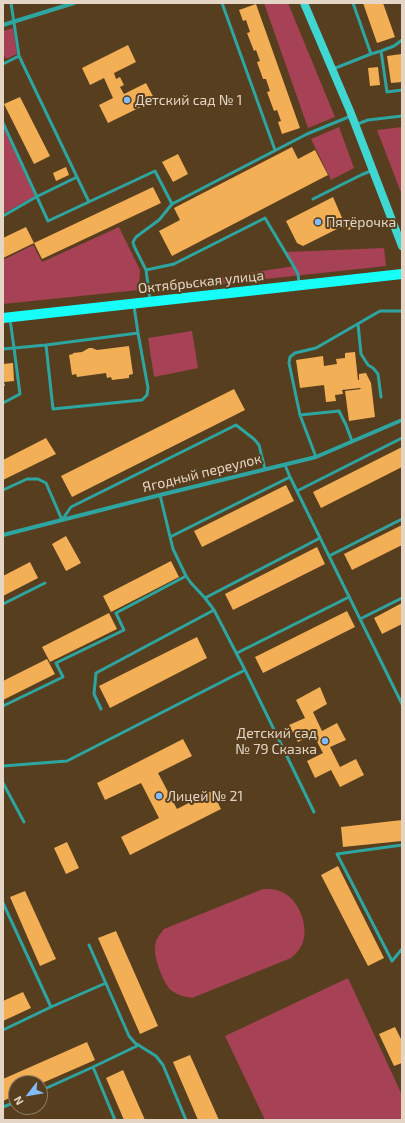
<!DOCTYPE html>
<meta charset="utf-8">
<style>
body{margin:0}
#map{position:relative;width:405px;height:1123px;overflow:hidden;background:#563e1f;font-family:"Exo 2",sans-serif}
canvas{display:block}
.frame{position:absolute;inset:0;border:4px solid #e4d5c4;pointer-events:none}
.north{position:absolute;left:8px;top:1075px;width:40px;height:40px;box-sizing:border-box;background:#563e1f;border:1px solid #8f7a61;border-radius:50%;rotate:239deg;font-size:11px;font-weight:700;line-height:16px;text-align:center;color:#e4d5c4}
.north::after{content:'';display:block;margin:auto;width:14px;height:18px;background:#83bcfb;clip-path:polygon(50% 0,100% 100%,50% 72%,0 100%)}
</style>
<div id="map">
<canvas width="405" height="1123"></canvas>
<div class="frame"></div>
<div class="north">N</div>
</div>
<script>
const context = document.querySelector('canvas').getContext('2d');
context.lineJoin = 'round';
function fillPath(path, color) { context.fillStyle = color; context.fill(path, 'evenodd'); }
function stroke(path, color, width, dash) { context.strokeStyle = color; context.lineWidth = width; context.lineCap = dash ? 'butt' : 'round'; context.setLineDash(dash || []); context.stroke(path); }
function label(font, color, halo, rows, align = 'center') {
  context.font = font + ' "Exo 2",sans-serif'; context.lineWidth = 4; context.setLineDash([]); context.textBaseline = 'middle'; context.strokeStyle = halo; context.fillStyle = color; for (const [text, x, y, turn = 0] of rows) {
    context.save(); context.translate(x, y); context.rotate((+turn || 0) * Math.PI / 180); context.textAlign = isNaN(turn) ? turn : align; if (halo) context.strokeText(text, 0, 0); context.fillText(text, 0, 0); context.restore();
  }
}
fillPath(new Path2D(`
 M264,3H288L335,117L308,128Z
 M13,28L17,54L6,59L3,53V31Z
 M3,126L35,196L3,214Z
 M339,127L354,168L331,180L311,139Z
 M402,127V195L377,130Z
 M119,227L140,270L139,290L3,304V260L33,245L42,262Z
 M384,248L386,266L183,288L182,283L295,266L286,252Z
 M192,331L198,368L154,377L148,338Z
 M263,889C271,889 277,889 284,893C301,902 311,932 300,948C298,952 294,955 291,958L192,998C185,997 178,995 172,991C164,985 154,959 155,948C155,940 159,935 164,929Z
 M348,978L402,1095V1120H265L225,1036Z`), '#a74155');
fillPath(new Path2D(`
 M363,3H383L395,37L377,43Z
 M256,4L300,128L282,134L278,122L281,121L277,110L274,111L267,92L270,91L266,79H263L257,62L260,61L256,50L254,51L247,33L250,32L246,20L243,21L239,10Z
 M128,45L136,62L114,73L116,79L120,77L124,85L120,87L124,94L146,83L155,100L108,123L99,105L113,98L104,78L90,85L82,68Z
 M402,54V82L391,83L387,56Z
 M378,67L380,85L370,86L368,68Z
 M20,97L50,156L34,164L4,104Z
 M292,147L298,159L315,150L328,175L172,256L159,231L180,220L174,208Z
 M178,154L188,174L173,182L162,162Z
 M66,167L69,175L56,181L53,173Z
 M153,187L161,203L42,259L34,243Z
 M333,197L343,220L353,223L350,230L341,227L303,246L297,243L286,221Z
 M26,227L34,243L3,258V238Z
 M129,346L133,374L129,375V378L112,380L111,377L107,378L106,373L77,377L76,374L72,375L69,355L73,354V353L82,352L89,348H92L97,350Z
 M355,352L358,380H359V374L366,373L371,383L375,417L349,421L345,391L361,389L360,388L342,390L343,394L335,395L336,401L326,402L324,385L300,388L296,360L323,356L324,366L337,364L336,359L345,358V353Z
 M13,363L14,381L4,382L5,386H3V364Z
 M234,389L245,410L72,497L61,476Z
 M46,438L56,454L3,480V460Z
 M402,447V467L321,508L313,492Z
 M286,485L294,501L202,547L194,531Z
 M402,525V545L352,570L344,554Z
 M66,536L81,563L66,571L52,544Z
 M317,547L325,564L233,610L225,594Z
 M171,561L179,577L111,612L103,596Z
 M30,562L38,578L3,596V576Z
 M402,603V624L382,634L374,618Z
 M347,611L355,627L263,673L255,657Z
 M109,613L117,629L50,662L42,647Z
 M197,637L207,658L110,708L99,686Z
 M47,659L55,674L3,700V681Z
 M320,687L327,704L313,712L322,731L337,723L346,740L330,747L340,767L356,759L364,775L340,787L331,770L315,778L307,761L323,753L313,734L298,742L289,725L305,718L296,700Z
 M183,739L192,756L158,773L177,809L212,791L221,809L130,855L121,837L159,818L141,783L105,800L97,783Z
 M402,820V841L343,847L341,827Z
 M67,842L79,868L66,874L54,848Z
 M338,866L384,958L368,966L321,875Z
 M25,891L56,959L40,966L10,897Z
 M116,931L158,1026L140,1034L98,938Z
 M23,992L31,1008L3,1021V1001Z
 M395,1027L402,1041V1063L394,1066L379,1034Z
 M87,1042L95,1060L40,1084V1083H16V1095L3,1101V1079Z
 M190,1055L219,1120H198L173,1062Z
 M123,1070L145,1120H124L106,1078Z`), '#f3af55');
stroke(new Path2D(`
 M222,3L275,150
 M353,3L371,54
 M381,51L394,46L402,40
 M3,64L19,56L11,3
 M333,69L371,54L381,51L387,92L402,90
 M3,123L48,221L155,171L172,204
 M355,125L368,120L402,116
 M77,177L89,202
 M313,199L361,175L373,170
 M3,216L36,197L77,177L19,56
 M146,270L134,246L133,242L136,237L159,220L172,204L307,134L351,116
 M150,300L146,270L174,264L265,218L293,265L298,274L299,283
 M358,324L361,354L368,365L373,368L378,374L381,397
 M46,345L53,409L142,400L147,395L148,388L138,333
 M3,349L14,348L10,319
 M3,403L20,394L14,348L46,345L138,333L134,306
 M300,415L316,457
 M352,441L346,425L339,411L300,415L289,363L290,357L295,353L316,348L380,311H401
 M285,465L290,477L402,704
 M3,490L27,479H38L46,483L62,520
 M297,491L402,438
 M160,495L173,549L186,576L191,583L205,598L214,610L245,670L314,812
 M62,520L71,507L236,425L254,439L259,445L265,469
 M170,537L290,477
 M329,556L402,519
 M205,598L320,538
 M3,604L45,583
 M360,619L402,598
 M237,653L349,597
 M3,706L63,677L56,663L124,630L116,613L186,576
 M101,709L94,694L96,673L214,610
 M3,766L67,761L245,670
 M3,783L24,822
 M402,845L337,854L392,961L402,949
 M3,903L51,1007L3,1030
 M89,945L129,1036L135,1043L156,1056L163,1065L186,1120
 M51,1007L106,983
 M93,1067L139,1045
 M40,1091L93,1067L115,1120
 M3,1107L16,1102`), '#2ea5a1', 3);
stroke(new Path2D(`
 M3,25L74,3
 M3,535L160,495L316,457L402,420`), '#2ea5a1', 4);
stroke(new Path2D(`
 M304,3L350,111L402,246`), '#40d6d1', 8);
stroke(new Path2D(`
 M3,318L402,274`), '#16fff8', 10);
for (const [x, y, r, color] of [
 [127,100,4,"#83bcfb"],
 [318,222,4,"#83bcfb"],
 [325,741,4,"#83bcfb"],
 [159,796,4,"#83bcfb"]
]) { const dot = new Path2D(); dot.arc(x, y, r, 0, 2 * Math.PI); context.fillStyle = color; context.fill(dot); stroke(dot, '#563e1f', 1.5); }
label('14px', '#e4d5c4', '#563e1f', [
 ["Детский сад № 1",135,100],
 ["Пятёрочка",326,222],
 ["Детский сад",317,733,"right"],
 ["№ 79 Сказка",317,749,"right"],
 ["Лицей № 21",167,796]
], 'left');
label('14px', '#e4d5c4', '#563e1f', [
 ["Октябрьская улица",201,282,-6],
 ["Ягодный переулок",202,473,-14]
]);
</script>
